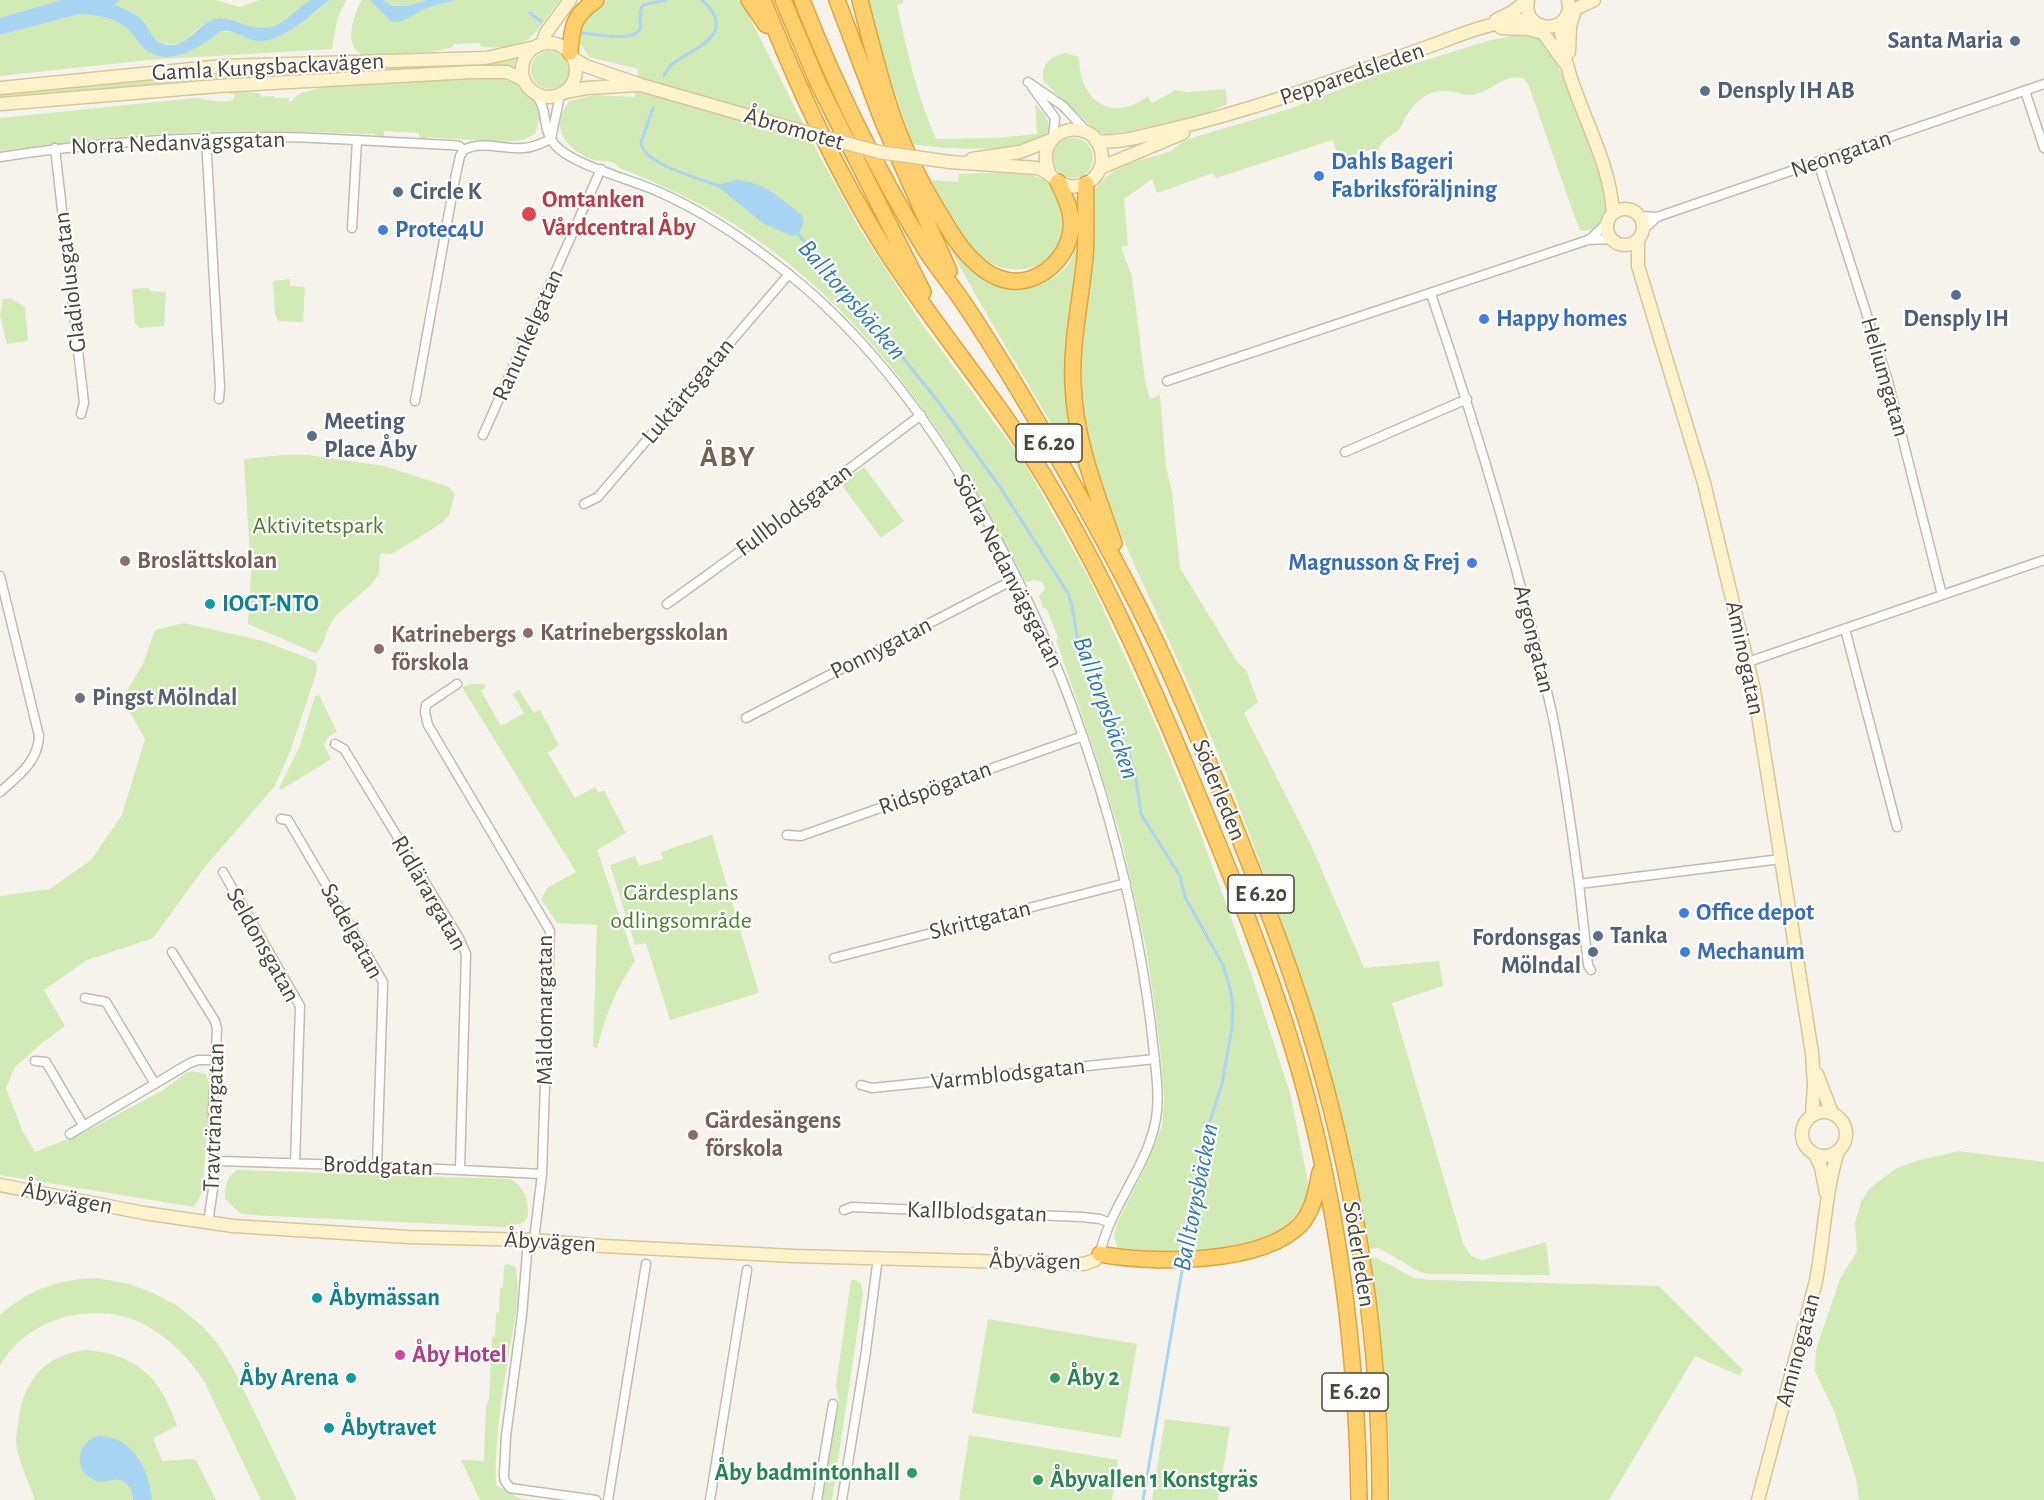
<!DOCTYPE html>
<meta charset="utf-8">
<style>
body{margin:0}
canvas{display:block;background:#f6f3ec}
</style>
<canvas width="2044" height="1500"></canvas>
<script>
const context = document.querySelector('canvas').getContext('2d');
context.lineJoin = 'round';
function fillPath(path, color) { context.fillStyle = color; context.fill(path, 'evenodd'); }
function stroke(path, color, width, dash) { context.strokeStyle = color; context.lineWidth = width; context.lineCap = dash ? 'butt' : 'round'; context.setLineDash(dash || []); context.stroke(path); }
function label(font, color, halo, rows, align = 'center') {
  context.font = font + ' "Alegreya Sans",sans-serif'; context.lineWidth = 4.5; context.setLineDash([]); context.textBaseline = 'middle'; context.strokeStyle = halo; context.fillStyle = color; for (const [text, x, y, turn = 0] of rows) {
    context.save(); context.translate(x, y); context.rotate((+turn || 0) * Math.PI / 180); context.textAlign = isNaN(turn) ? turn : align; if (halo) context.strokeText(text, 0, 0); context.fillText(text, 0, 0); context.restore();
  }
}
fillPath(new Path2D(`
 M0,0H61L0,18Z
 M120,0H215L240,7L259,0H312C296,13 278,31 255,29C234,27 233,15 206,24C192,28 188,48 167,44C149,42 152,29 142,20C135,13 123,8 113,5Z
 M330,0H346L337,20L332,49L148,60L0,76V35L80,14H93L117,21L129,29L135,37L186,53L219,32H233L250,39L281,35L319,10Z
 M362,0H560C531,36 534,50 481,47L480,43L453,44V47L433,52L363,55C342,47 354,14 362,0Z
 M608,0H741L819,155L860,229L917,317L1025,464L1090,580L1156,725L1201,835L1251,973L1290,1093L1308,1182L1307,1195L1303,1206L1286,1227L1274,1235L1247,1246L1173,1257L1118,1250L1114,1237L1117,1223L1143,1172L1162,1126L1164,1099L1161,1057L1154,1000L1146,948L1121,837L1092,744L1056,640L1058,638L1048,612L1046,608H1043L1039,596L1045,589L1042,582L1033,580L1029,582L1025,581C945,422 839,268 673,191C655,183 637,174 619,168L615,163C607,160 599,162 591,159C573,152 554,135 562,114C563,110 567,105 569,101L595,95L635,97L638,69L589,57L577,38C583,18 592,12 608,0Z
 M869,0H903V3L897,5C907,51 917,96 936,139L995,138L1037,134L1035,104C1097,162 935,149 912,144L882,53Z
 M1522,34L1538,37L1544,43L1556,62L1568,87L1606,195C1607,200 1608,206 1607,211C1606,223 1592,232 1581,231L1577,223L1528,84L1523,78C1505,74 1493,90 1476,94C1466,97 1459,92 1449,91C1430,89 1416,100 1407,115C1404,119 1403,124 1400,128C1392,138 1385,134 1378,151L1372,153L1370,150L1340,159L1332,140L1216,178L1213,173L1157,193L1152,179L1124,199L1128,245L1121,247L1132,277L1145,381L1150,399L1160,395L1166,467L1172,492L1180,568L1238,663L1246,670L1258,702L1244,713L1311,845L1364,968L1439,961L1443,986L1392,1003L1463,1243L1471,1256L1483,1260L1546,1242L1550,1275L1428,1274L1418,1271L1379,1248L1367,1249C1350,1130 1315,1016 1275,904C1254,847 1234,790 1210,735C1177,654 1137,575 1104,494L1095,467L1083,417L1078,365L1094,239L1093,199L1095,190L1100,182L1111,173L1128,164L1171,151L1182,142L1195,137L1289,109L1377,75L1491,40Z
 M531 70a19 19 0 1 1 38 0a19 19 0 1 1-38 0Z
 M1066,53L1079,57C1079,100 1111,124 1148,96L1152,103L1176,90L1187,92L1226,89L1227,104L1204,114L1121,133C1111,135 1102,135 1094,129L1044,82C1039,66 1051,55 1066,53Z
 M515,58V67L502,65L187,82L0,99V94L217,72L471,65Z
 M464,79H502L515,83L536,103L538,109L540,117L535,134L523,140L502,142L428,137L423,140H419V133L384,131V138H380L374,134C321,132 268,131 214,132C142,133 71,141 0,151V118L195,98C209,99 218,104 233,100L235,95L229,93V91L259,93L262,97L274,96V98H289V101L291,102L298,94L330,85Z
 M1053 158a20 20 0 1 1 40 0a20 20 0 1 1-40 0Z
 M959,174C981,174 1031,168 1048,183C1054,188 1058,196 1061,202C1083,257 1018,292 977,253C958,235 944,203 931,180L958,182Z
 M1079,235L1080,245C1072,292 1063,340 1065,387C1066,416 1077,445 1083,473L1081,474L979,301L944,238C957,253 966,268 982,279C1008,296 1048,290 1067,266C1073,258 1076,245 1079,235Z
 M290,279V286L305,287L303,322L278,321L275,314L273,281Z
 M149,288L150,291L166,292L164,326L139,328L135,323L132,289Z
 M10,298L25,307L28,341L7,344L0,315L3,299Z
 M282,455H308L384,466L449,487L455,494L449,515L442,523L392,554L381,553C378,561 381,567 378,575C373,587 341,608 332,621C325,631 325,648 315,653L248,624L251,573L244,459Z
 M864,467L904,521L881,538L841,484Z
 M184,623L263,641L313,660C319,665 317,670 315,677L290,752L274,787L204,868L153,938L87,960L44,990L65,1026L42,1043L15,1067L6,1088L22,1130L35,1152L83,1133L163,1090L186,1073L192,1071L206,1074L209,1083L210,1097L202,1193L194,1207L0,1175V896L50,889L91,860L122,815L145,739L122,699L143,664L155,630Z
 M471,684H483L486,686L481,691L501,726L524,713L513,694L519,690L534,713L540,710L559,745L548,753L575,798L595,787L599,793L604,790L626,833L597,850L635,961C614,993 607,1012 597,1048L593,1047L597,925L557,923L541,899L547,888L576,872L462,687Z
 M319,695L337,732L328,737L324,745L331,759L281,790L279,788L299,748L315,696Z
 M712,835L759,993L670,1020L646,943L635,945L610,865L635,856L639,866L663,859L661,852Z
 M1959,1151L2044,1162V1500H1859L1856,1478L1834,1411L1815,1371L1816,1349L1840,1279L1857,1251L1855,1223L1861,1202L1870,1188L1895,1169L1916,1161Z
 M237,1170L510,1179C526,1188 528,1199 528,1216L523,1223L504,1227L250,1215L240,1213L225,1199C225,1186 226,1178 237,1170Z
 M1371,1258H1377L1414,1278L1431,1280L1659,1286L1743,1370L1740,1376L1695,1356L1609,1500H1390C1391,1419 1380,1338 1371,1258Z
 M506,1264L515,1266C522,1294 514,1324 509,1352C502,1397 494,1440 496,1485L521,1499L532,1500H480L461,1460L484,1461L486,1407L489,1399L492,1337H495L496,1313L499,1312L500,1288H503L504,1266Z
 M97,1278L130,1284L155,1294L176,1305L201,1325L218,1344L234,1370L297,1500H261L204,1381C188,1357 168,1336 141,1323C93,1300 26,1318 0,1366V1315C29,1289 59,1279 97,1278Z
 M851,1280H856L861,1284L863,1294L832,1500H821L839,1401L836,1386Z
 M988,1319L1137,1344L1121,1438L972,1413Z
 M86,1350C138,1354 161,1379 177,1426L153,1438L162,1461L189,1459L196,1460L216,1500H35C28,1481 19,1462 16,1443C16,1437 17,1430 18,1424C22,1383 43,1355 86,1350Z
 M1165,1419L1230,1427L1218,1500H1152Z
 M969,1435L1118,1460L1112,1500H959Z`), '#d2eab5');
fillPath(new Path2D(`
 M61,0H120L114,5C123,8 135,13 142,20C152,30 150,42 168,45C189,47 197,24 215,19C234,15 249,34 274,26C289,21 302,3 312,0C317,0 325,0 330,0C311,14 284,41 260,41C246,41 233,27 220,32C216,34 212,38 209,40C193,50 171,63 153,54C141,49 139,41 131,32C119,18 98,15 80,14L0,35V18Z
 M370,0H383L392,6H407L428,0H455C446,3 436,4 427,8C414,13 408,22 392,22Z
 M736,180C766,182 779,198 802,215L804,222L798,235L792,236L764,224L716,185Z
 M98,1436C132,1435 150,1470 152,1500H133C134,1493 129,1484 122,1481C113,1477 104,1485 94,1480C73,1470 76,1443 98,1436Z`), '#a9d4f2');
stroke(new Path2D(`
 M530,13L541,21
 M582,33C594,34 636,43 640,28C642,20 638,13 643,5L666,0
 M664,75C666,72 669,67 672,64C694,48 740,34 702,0
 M653,108L641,142C642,164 701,179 719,186
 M796,232L871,318L940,404L1000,487L1068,593L1072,606L1077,636L1085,660L1129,754L1135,773L1141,814L1180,876L1185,897L1223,965L1230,988L1233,1006L1232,1027L1222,1084L1203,1143L1185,1255
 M1143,1500L1183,1265`), '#a9d4f2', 3);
const street = new Path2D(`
 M1028,82L1063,106L1087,132
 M1032,87L1055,118L1053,137
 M2025,91L2044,148
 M536,94C538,98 541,102 542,106C547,121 544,133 556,146C573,165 633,180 659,192C705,212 747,241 786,272C866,335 928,419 979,507C1055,640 1106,783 1136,933C1144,973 1150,1013 1154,1053C1156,1072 1159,1091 1157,1110C1153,1161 1110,1204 1100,1254
 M206,138L220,387L219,399
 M551,139L560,95
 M55,148L84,403L81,414
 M0,157C89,143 179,137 269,137C330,137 391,143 452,145L459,146L464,150C482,140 503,150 523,148C533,148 542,143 551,139
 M1818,162L1888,381L1942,595
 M1639,216L1657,217L2044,84
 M352,228L357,140
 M1643,230L1657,217
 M1589,240L1607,223
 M1431,294C1478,432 1520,571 1552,713C1564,770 1571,827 1579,884L1781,859
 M1167,381L1588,240L1611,239
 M415,401L455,179L460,156L464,150
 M483,435L601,169
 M1345,452L1467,399
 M584,504L598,497L789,274
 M0,576L39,736C38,762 18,776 0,792
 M667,604L807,503L837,478L921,415
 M1845,629L1897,827
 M1748,662L2044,560
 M457,684L426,705L425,712L428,725L550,931L542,1174L534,1240
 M746,718L1017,578
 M335,744L344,749L459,938L466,954L460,1169
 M281,819L288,820L383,982L377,1166
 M787,835L801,836L1083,736
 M223,872L300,1006L295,1163
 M1579,884L1588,965L1591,970
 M172,952L215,1021L217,1029L213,1110L214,1182L208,1223
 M834,958L1126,883
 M85,998L106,1002L155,1084
 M35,1061L46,1062L83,1125
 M861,1085L872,1088L1155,1059
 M70,1134L190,1063L198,1060H215
 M214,1159L219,1161L377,1166L542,1174
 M844,1210L852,1207L1082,1217L1100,1219L1110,1223
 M528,1240L522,1315L506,1436L504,1476L505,1481L510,1488L596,1500
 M608,1500L646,1264
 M710,1500L747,1270
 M817,1500L833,1404
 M842,1500L865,1358L878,1257`);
const secondary = new Path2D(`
 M1528,0C1521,36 1576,35 1568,0
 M1569,12L1594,0
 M1496,20L1512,12L1528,0
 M1561,23C1561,88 1610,148 1613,214
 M1539,27L1564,62
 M1501,28L1529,29L1543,33
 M522 70a27 27 0 1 1 54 0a27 27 0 1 1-54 0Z
 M542,44L546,33L570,0
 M1569,52L1570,26L1575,10
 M574,59L586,66L641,85L794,129
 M0,88L223,66L486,58L536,47
 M565,92L587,88L637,85
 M0,104L218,86L471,72H507L524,80
 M1096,141C1120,144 1145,135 1168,130C1258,109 1343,77 1430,46C1460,35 1499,18 1532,20
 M972,159L1020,152L1051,140
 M950,162L1037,168C1050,171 1055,184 1069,186C1080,188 1091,183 1097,174C1102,167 1103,159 1101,151C1093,113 1031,129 1049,172
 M1100,168L1183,133
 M1607 227a18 18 0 1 1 36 0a18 18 0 1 1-36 0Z
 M1638,240V266L1704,483L1754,690L1812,1053L1814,1085L1812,1115
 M1817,1074L1832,1113
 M1802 1134a22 22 0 1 1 44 0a22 22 0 1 1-44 0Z
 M1815,1154L1821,1167L1826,1193
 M0,1185L144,1213L233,1226L408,1237L534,1240L603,1246L794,1256L1084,1264L1095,1260L1100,1254
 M1758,1500L1816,1281C1824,1238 1825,1193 1838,1151`);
const highway = new Path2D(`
 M749,0L766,25
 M763,0C798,87 836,172 886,251C935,327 995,396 1042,473C1101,569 1147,673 1190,776C1230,872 1270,969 1299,1069C1339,1209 1357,1355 1359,1500
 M783,0L818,83L923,292
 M802,0C835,86 877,170 925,249C937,268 951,284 963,302C992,345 1019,390 1045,435C1084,503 1123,573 1157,644C1184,701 1207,759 1231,817C1262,895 1294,974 1317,1056C1358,1199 1381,1350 1380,1500
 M837,0L883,122L949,271
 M860,0C869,35 878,71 889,105C901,144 920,182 941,216C951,233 961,250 976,263C982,269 991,275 999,278C1032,291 1068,262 1071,229C1073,212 1065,197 1058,182
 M570,52C572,26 573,16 596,0
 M1086,184C1085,208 1087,233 1085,257C1081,300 1071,341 1073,384C1075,440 1096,492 1114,543
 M1100,1254C1150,1264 1263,1265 1301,1224C1314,1209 1316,1191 1320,1172`);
stroke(street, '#c2bbae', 11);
stroke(secondary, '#d6c79b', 15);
stroke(highway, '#e0a43c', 18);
stroke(street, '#fff', 8);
stroke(secondary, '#fff3cd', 12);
stroke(highway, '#ffcf6e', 15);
const secondaryBridge = new Path2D(`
 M794,129L879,152L950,162`);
stroke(secondaryBridge, '#d6c79b', 15, []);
stroke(secondaryBridge, '#fff3cd', 12);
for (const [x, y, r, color] of [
 [2015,41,6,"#5c6f8a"],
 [1705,91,6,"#5c6f8a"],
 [1319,176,6,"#3f7fe0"],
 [398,192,6,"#5c6f8a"],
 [529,214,8,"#e0444e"],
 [383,230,6,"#3f7fe0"],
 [1956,295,6,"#5c6f8a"],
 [1484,319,6,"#3f7fe0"],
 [312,436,6,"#5c6f8a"],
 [125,561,6,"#8d6e63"],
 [1472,563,6,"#3f7fe0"],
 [210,604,6,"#0f9aa8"],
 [528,633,6,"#8d6e63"],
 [379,649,6,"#8d6e63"],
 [80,698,6,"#6b7280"],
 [1684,913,6,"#3f7fe0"],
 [1598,936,6,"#5c6f8a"],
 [1593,952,6,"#5c6f8a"],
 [1685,952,6,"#3f7fe0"],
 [693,1135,6,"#8d6e63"],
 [317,1298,6,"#0f9aa8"],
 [400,1355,6,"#d1479c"],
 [351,1378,6,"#0f9aa8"],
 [1055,1378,6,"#2e9e5b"],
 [329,1428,6,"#0f9aa8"],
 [912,1473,6,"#2e9e5b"],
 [1038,1480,6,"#2e9e5b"]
]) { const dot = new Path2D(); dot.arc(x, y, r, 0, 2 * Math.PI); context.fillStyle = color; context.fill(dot); stroke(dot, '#fff', 2); }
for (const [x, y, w] of [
 [1049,443,66],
 [1261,894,66],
 [1355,1392,66]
]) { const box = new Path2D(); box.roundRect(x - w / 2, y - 19, w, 38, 4.5); context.fillStyle = '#fff'; context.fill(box); stroke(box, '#4b4439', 1.5); }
label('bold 22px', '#4b4439', null, [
 ["E 6.20",1049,443],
 ["E 6.20",1261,894],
 ["E 6.20",1355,1392]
]);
label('bold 24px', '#4e5e75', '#fff', [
 ["Santa Maria",2003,41,"right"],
 ["Densply IH AB",1717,91],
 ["Circle K",410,192],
 ["Densply IH",1956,319,"center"],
 ["Meeting",324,422],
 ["Place Åby",324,450],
 ["Tanka",1610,936],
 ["Fordonsgas",1581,938,"right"],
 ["Mölndal",1581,966,"right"]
], 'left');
label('24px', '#4b4439', '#fff', [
 ["Gamla Kungsbackavägen",268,67,-3],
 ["Pepparedsleden",1352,74,-19],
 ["Åbromotet",794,129,16],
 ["Norra Nedanvägsgatan",178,143,-2],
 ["Neongatan",1841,154,-19],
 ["Gladiolusgatan",70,282,-97],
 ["Ranunkelgatan",528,335,-66],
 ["Heliumgatan",1885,377,74],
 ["Luktärtsgatan",688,391,-50],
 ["Fullblodsgatan",794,510,-37],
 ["Södra Nedanvägsgatan",1008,571,63],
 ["Argongatan",1534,639,76],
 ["Ponnygatan",881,648,-27],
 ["Aminogatan",1745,658,78],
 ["Ridspögatan",935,788,-20],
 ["Söderleden",1219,790,68],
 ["Ridlärargatan",429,893,60],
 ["Skrittgatan",980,920,-14],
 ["Sadelgatan",352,931,61],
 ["Seldonsgatan",263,945,61],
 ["Måldomargatan",545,1010,-90],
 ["Varmblodsgatan",1008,1074,-6],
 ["Travtränargatan",214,1117,-88],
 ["Broddgatan",378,1166,2],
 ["Åbyvägen",67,1198,11],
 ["Kallblodsgatan",977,1212,2],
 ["Åbyvägen",550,1242,3],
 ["Söderleden",1359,1254,81],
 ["Åbyvägen",1035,1261,1],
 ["Aminogatan",1798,1350,-75]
]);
label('bold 24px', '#366cbe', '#fff', [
 ["Dahls Bageri",1331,162],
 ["Fabriksföräljning",1331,190],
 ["Protec4U",395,230],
 ["Happy homes",1496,319],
 ["Magnusson & Frej",1460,563,"right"],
 ["Office depot",1696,913],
 ["Mechanum",1697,952]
], 'left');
label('bold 24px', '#be3a42', '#fff', [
 ["Omtanken",542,200],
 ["Vårdcentral Åby",542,228]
], 'left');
label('24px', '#4a7f2a', '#fff', [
 ["Aktivitetspark",318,526],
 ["Gärdesplans",681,893],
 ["odlingsområde",681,921]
]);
label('bold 24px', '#785e54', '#fff', [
 ["Broslättskolan",137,561],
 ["Katrinebergsskolan",540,633],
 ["Katrinebergs",391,635],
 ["förskola",391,663],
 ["Gärdesängens",705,1121],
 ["förskola",705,1149]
], 'left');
label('bold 24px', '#0d838f', '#fff', [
 ["IOGT-NTO",222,604],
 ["Åbymässan",329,1298],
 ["Åby Arena",339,1378,"right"],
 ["Åbytravet",341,1428]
], 'left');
label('bold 24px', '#5b616d', '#fff', [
 ["Pingst Mölndal",92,698]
], 'left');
label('bold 24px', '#b23c85', '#fff', [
 ["Åby Hotel",412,1355]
], 'left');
label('bold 24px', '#27864d', '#fff', [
 ["Åby 2",1067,1378],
 ["Åby badmintonhall",900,1473,"right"],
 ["Åbyvallen 1 Konstgräs",1050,1480]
], 'left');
label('italic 26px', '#2e7ab2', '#fff', [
 ["Balltorpsbäcken",852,300,49],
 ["Balltorpsbäcken",1106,708,70],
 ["Balltorpsbäcken",1196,1197,-79]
]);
context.letterSpacing = '1.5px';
label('bold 30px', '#6e6250', '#fff', [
 ["ÅBY",728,457]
]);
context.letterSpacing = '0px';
</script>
